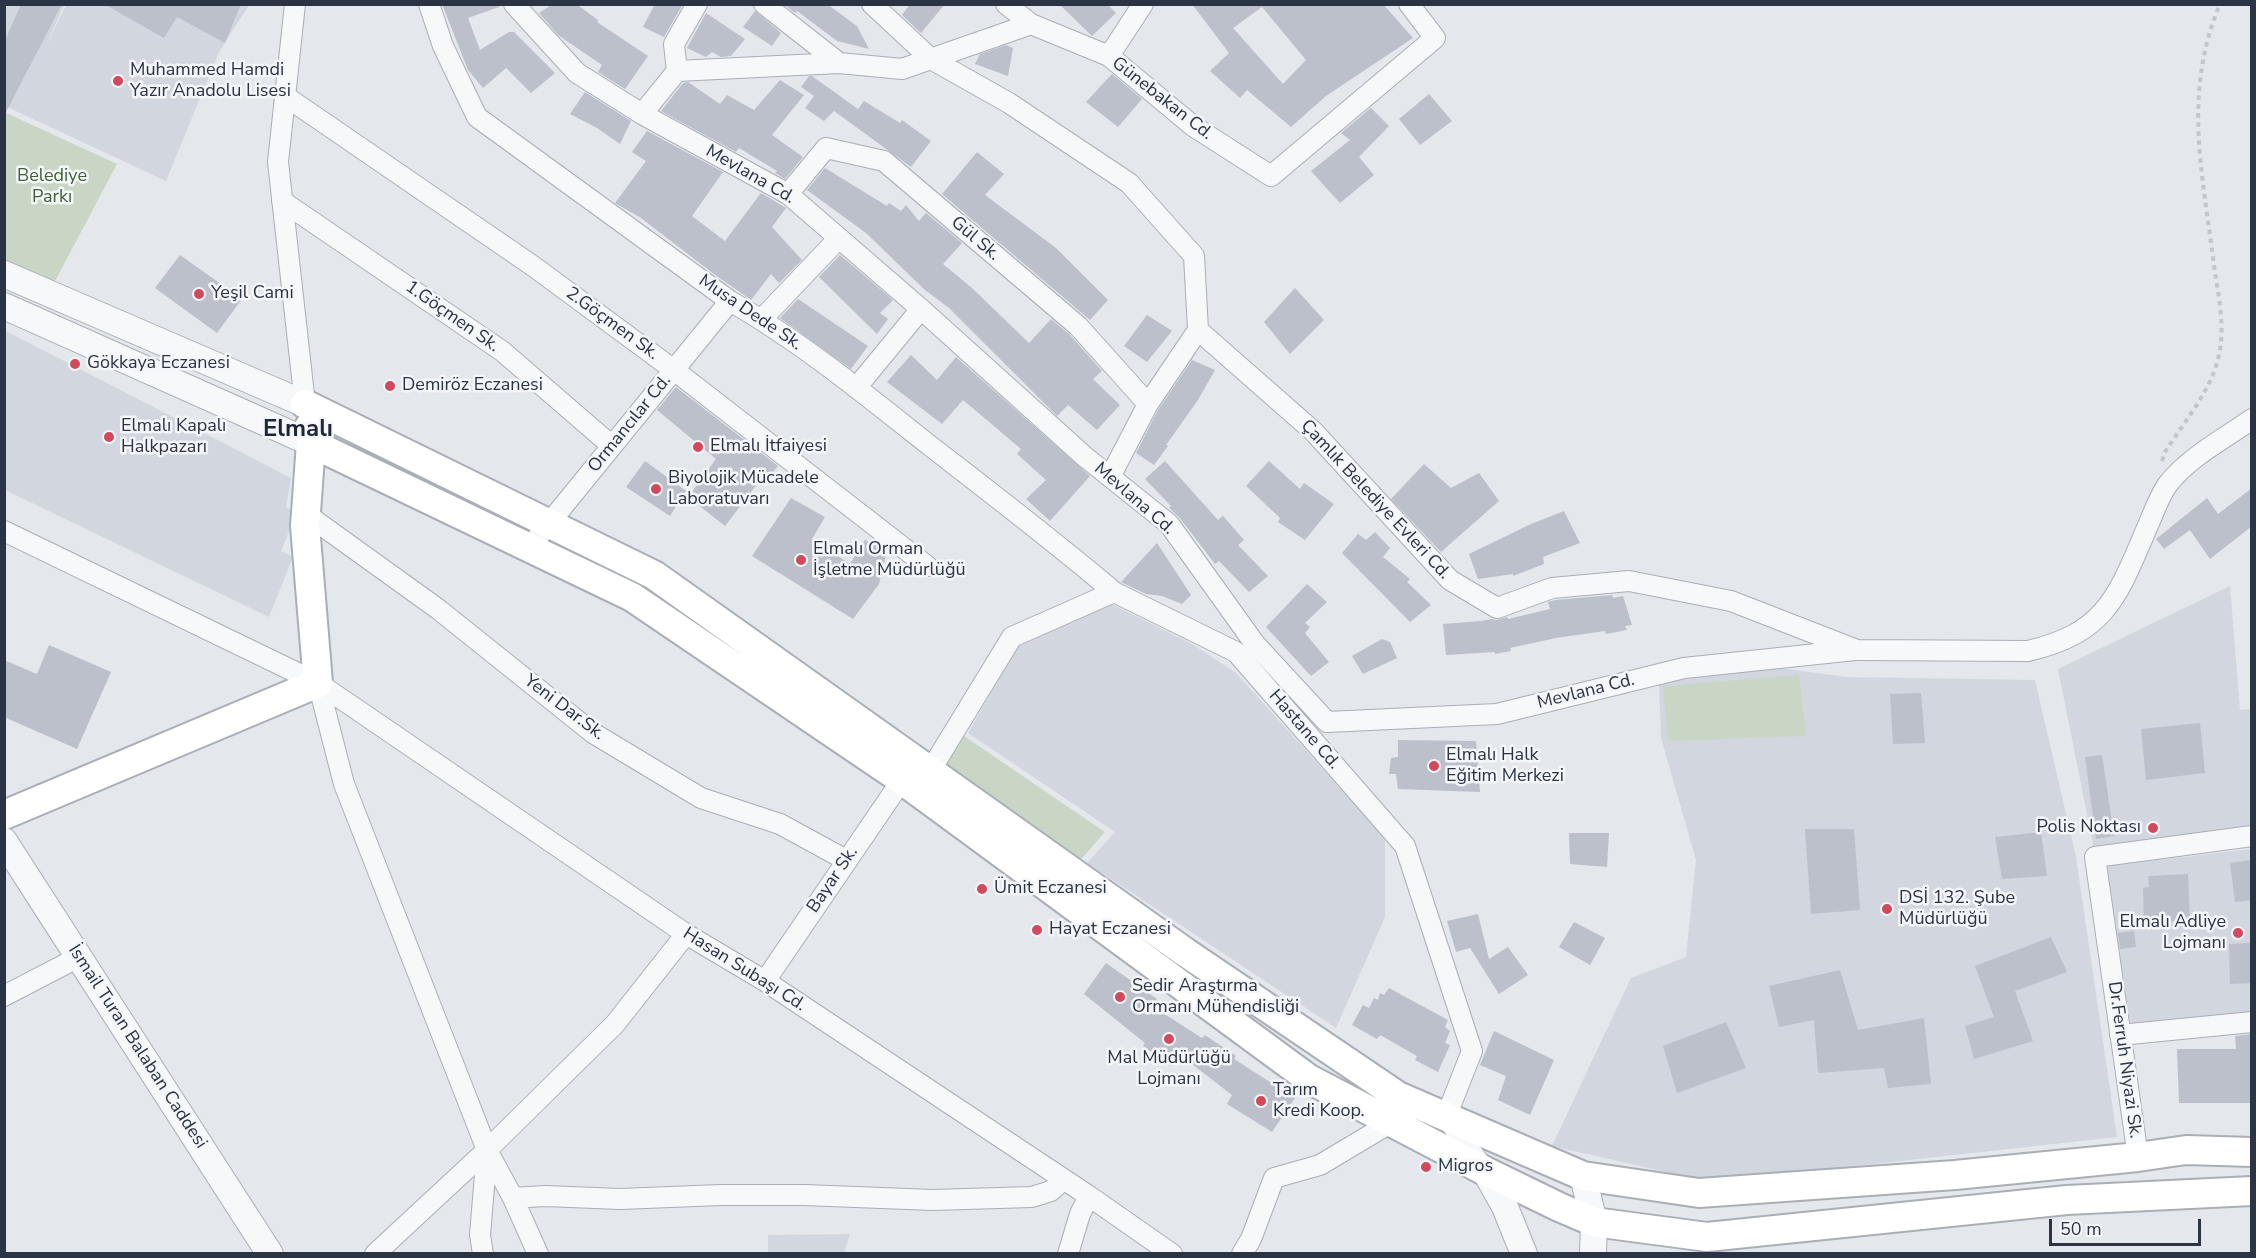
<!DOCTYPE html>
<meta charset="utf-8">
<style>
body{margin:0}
#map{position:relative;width:2256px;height:1258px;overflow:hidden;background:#e4e7ec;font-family:"Nunito Sans",sans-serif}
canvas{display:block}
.frame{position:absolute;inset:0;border:6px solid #2b3445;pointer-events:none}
.scale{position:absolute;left:2049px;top:1219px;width:152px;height:27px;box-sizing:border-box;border:3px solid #2b3445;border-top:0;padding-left:8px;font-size:18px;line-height:21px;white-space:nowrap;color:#2b3445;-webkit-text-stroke:4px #f4f6f9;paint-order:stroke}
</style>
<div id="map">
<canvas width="2256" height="1258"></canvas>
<div class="frame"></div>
<div class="scale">50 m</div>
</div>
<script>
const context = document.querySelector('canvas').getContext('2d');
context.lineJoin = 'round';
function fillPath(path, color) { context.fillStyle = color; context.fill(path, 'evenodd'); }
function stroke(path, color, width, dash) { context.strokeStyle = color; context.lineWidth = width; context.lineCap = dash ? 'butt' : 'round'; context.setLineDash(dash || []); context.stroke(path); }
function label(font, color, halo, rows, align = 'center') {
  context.font = font + ' "Nunito Sans",sans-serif'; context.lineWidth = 5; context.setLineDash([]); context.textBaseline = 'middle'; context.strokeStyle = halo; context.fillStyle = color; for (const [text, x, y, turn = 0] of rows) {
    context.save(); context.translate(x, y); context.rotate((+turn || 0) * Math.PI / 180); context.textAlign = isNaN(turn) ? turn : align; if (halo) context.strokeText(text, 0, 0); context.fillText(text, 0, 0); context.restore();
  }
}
fillPath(new Path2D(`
 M4,5H64L44,50L66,5H249L219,52L166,181L5,106Z
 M4,330L291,478L286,507L296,514L281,551L293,557L269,617L5,490Z
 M2230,586L2240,710L2251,709V826L2094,849L2058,669Z
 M1111,604L1192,644L1236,673L1385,838V917L1336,1028L1087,863L1115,832L968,733L1017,647Z
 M1772,667L1846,677L2035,680L2076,857L2117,1137L1710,1182L1552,1146L1631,978L1686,957L1696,860L1661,738L1659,683Z
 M2251,849V1012L2130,1024L2107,866Z
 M850,1234L844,1253H768V1235Z`), '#d2d6de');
fillPath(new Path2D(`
 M4,112L117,164L55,281L5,261Z
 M1799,675L1806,736L1668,741L1663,686Z
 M964,736L1105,832L1077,864L942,771Z`), '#c9d6c5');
fillPath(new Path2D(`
 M21,4H62L4,116V43Z
 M104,4H241L225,43L177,17L164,38Z
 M442,4H498L499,7L468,18L480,50L509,32H514L555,73L531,93L506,68L483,88L468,70Z
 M553,4H576L598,20L597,22L648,56L625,89L598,72L602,65L558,35L539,13Z
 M655,4H683L664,37L643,27Z
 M784,4H827L857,26L869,49L837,41L797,11L795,13Z
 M910,4H945L921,33L902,15Z
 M1059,4H1107L1116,13L1092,36Z
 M1192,4H1383L1413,38L1326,96L1291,127L1247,90L1240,98L1210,71L1229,53ZM1262,7L1306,60L1283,84L1233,28Z
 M755,11L781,33L772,46L743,27Z
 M706,13L745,39L731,56L721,57L712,52L706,57L687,48Z
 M1006,45L1013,48L1008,76L975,64L980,54Z
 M1112,74L1142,99L1118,127L1086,102Z
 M809,76H812L858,109L864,101L900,123L902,120L931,141L911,167L834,111L824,121L805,108L814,96L801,87Z
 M780,80L804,95L772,135L803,157L785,179L775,173L777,171L739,148L736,152L661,111L683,83L688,82L720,104L727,95L754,110Z
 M585,92L631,121L620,144L597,128L570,114Z
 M1429,94L1452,121L1420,145L1399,119Z
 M1371,108L1389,126L1359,157L1374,175L1340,203L1311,171L1350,140L1341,133Z
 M647,131L723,172L692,216L725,241L761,193L786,208L772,227L802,260L779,283L771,274L751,300L714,274L641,218L615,203L646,161L632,152Z
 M977,152L1004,174L985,195L1056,248L1108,300L1090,320L942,194Z
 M825,168L887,206L889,203L901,211L906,205L919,221L926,213L962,243L943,264L972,288L1029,343L1051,319L1070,335L1102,371L1093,379L1120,405L1097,430L1068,405L1057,416L949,308L925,290L866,233L807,190Z
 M180,255L242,299L217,333L155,288Z
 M840,255L893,300L880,313L888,319L877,334L819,277Z
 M1295,288L1324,320L1290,354L1264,322Z
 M798,299L868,346L851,369L780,318Z
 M1147,315L1172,331L1147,362L1124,346Z
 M911,355L937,380L956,357L1090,476L1050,521L1026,499L1046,480L1017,454L1021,449L982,416L963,400L942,424L887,382Z
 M1192,360L1215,370L1198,400L1166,445L1168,446L1154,465L1136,453L1158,410Z
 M676,387L778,466L761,486L758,483L725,526L688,497L716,459L657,410Z
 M645,461L686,491L670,516L626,487Z
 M1165,461L1218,520L1223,516L1244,540L1238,545L1268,576L1249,592L1219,561L1215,564L1179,517L1169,508L1171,506L1145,479Z
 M1269,461L1300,489L1304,483L1334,504L1305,540L1278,522L1280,518L1246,486Z
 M1424,464L1451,488L1479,473L1499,501L1441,552L1391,499Z
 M2252,488V526L2210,559L2190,530L2164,549L2156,539L2207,498L2218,514Z
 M791,498L825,517L812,539L850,564L865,540L887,551L879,584L853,619L752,556Z
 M1564,511L1580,543L1543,557L1544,564L1513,576V574L1478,579L1469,554L1531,524Z
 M1375,532L1390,548L1383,557L1410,579L1407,582L1431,605L1410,622L1342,553L1358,534L1366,540Z
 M1157,543L1191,595L1182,604L1162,596L1146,594L1121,582Z
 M1307,584L1327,602L1305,623L1310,627L1305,633L1329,662L1311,676L1266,627Z
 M1612,595L1613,598L1623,596L1632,625L1625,626L1627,630L1606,634L1605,631L1556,638L1510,648L1511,651L1495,654V652L1446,655L1443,624L1481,621L1491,619L1496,620L1507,617L1508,619L1550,609L1548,602L1555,600Z
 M1382,639L1390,642L1397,658L1363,674L1352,656Z
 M49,645L111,672L77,749L4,717V660L37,674Z
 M1921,693L1925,743L1893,744L1890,694Z
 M2200,723L2205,773L2146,780L2141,729Z
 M1398,740L1476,741L1480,792L1398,789L1396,774H1389L1391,758L1398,757Z
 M2102,755L2114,836L2096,839L2085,757Z
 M1805,829H1854L1860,910L1811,914Z
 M2041,832L2047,876L2002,879L1995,837Z
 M1569,833H1609L1607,867L1570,864Z
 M2252,860V900L2235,902L2230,863Z
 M2188,874L2190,920L2144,923L2143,888L2149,887L2148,876Z
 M1478,914L1489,959L1508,947L1528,975L1499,994L1470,948L1456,952L1447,921Z
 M1574,922L1605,938L1590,965L1559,947Z
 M2134,931L2136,947L2120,949L2118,933Z
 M2051,937L2067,972L2015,991L2033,1041L1974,1059L1965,1026L1994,1017L1975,966Z
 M2252,943V983L2230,984L2229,944Z
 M1106,963L1157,999L1152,1006L1202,1038L1205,1035L1236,1056L1234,1059L1295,1098L1272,1132L1227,1104L1232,1095L1179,1054L1171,1066L1143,1046L1145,1043L1084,994Z
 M1840,970L1858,1030L1924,1018L1931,1084L1888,1088L1884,1068L1818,1073L1814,1020L1779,1027L1769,986Z
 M1389,988L1448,1020L1445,1027L1450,1031L1445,1043L1450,1045L1438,1072L1415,1060L1417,1056L1380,1035L1377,1039L1352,1025L1363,1005L1369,1008L1374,998L1378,1000L1380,993L1384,995Z
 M1726,1022L1746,1068L1677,1093L1663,1046Z
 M1494,1031L1554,1060L1530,1115L1498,1100L1506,1076L1480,1065Z
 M2252,1034V1103H2179L2177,1049H2236L2235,1036Z`), '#bbc0ca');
const minor = new Path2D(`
 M295,4L278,162L305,404
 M429,4L443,46L477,117L730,301C801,342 865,394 929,445C991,493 1054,541 1114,592
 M514,4L577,73L642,114L788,194L921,309L1084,456L1169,524L1255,644L1327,722L1497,714L1684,668L1855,650
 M764,4L839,63
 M872,4L931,59L1009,103L1129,183L1194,256L1198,330L1313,431L1450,580L1497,608L1552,588L1629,581L1731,601L1857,650L2028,651C2105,633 2117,598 2146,530C2153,515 2158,498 2168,484C2189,457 2224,439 2252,419
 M1006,4L1031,24
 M1109,56L1143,4
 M677,71L674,44L697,4
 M285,96L533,266L674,370L927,566
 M642,114L677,71L839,63L902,69L1031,24L1109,56L1193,126L1271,176L1435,38L1409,4
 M788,194L826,148L884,161L1078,326L1148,404
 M282,201L502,351L612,446
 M762,319L839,238
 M856,388L921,309
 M1110,477L1148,404L1198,330
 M306,514L438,609L593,733L701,798L780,824L846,860
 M4,531L318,683L686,934L765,981L1089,1196L1172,1254
 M529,548L730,301
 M318,683L344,784L487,1150L513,1198L538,1254
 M930,771L1012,637L1114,592L1236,652L1405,846L1472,1051L1446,1117L1481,1165
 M765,981L902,780
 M4,996L79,957
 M2120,1035L2252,1022
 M2138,1157L2095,857L2252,836
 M513,1198L545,1196L620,1199L721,1195H804L933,1200L1032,1197L1051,1191L1063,1180
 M375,1254L487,1150L615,1024L686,934
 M483,1254L480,1235L487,1150
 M1068,1254L1080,1214L1089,1196
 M1242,1254L1251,1239L1274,1178L1320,1165L1392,1122`);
const tertiary = new Path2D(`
 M4,274L305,404
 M4,306L311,443
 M4,841L270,1254
 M1485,1171L1505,1207L1524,1254
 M1583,1176L1594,1222L1593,1254`);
const secondary = new Path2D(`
 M305,404L654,575L1185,952L1398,1096L1583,1176L1699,1193L1955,1175L2138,1157L2186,1150L2252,1152
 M311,443L632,597L902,780L1309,1079L1485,1171L1559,1207L1594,1222L1707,1237L2067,1200L2252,1191
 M4,815L318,683L305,526L311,443L309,427`);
stroke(minor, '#a9aeb7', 22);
stroke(tertiary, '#a9aeb7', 28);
stroke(secondary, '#a9aeb7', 32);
stroke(new Path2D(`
 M2162,461L2165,452C2182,425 2206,397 2216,366C2227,333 2219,299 2214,266C2203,174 2182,94 2220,4`), '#c2c5cb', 4, [4.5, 4.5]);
stroke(minor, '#f7f8fa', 20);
stroke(tertiary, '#f7f8fa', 26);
stroke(secondary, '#fff', 28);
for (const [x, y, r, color] of [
 [118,81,6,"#d1495b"],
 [199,294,6,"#d1495b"],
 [75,364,6,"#d1495b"],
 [390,386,6,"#d1495b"],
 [109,437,6,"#d1495b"],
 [698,447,6,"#d1495b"],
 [656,489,6,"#d1495b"],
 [801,560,6,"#d1495b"],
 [1434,766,6,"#d1495b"],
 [2153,828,6,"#d1495b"],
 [982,889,6,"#d1495b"],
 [1887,909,6,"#d1495b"],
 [1037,930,6,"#d1495b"],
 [2238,933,6,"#d1495b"],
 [1120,997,6,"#d1495b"],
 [1169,1039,6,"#d1495b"],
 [1261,1101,6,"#d1495b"],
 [1426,1167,6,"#d1495b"]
]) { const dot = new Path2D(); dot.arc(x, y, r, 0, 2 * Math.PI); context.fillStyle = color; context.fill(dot); stroke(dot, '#f4f6f9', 2); }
label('18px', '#2b3445', '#f4f6f9', [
 ["Muhammed Hamdi",130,71],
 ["Yazır Anadolu Lisesi",130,92],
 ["Yeşil Cami",211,294],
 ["Gökkaya Eczanesi",87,364],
 ["Demiröz Eczanesi",402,386],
 ["Elmalı Kapalı",121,427],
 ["Halkpazarı",121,448],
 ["Elmalı İtfaiyesi",710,447],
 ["Biyolojik Mücadele",668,479],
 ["Laboratuvarı",668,500],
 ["Elmalı Orman",813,550],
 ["İşletme Müdürlüğü",813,571],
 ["Elmalı Halk",1446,756],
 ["Eğitim Merkezi",1446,777],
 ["Polis Noktası",2141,828,"right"],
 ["Ümit Eczanesi",994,889],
 ["DSİ 132. Şube",1899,899],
 ["Müdürlüğü",1899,920],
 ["Elmalı Adliye",2226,923,"right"],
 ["Lojmanı",2226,944,"right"],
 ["Hayat Eczanesi",1049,930],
 ["Sedir Araştırma",1132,987],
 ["Ormanı Mühendisliği",1132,1008],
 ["Mal Müdürlüğü",1169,1059,"center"],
 ["Lojmanı",1169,1080,"center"],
 ["Tarım",1273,1091],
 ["Kredi Koop.",1273,1112],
 ["Migros",1438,1167]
], 'left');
label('18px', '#2b3445', '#f4f6f9', [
 ["Günebakan Cd.",1162,99,38],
 ["Mevlana Cd.",750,175,30],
 ["Gül Sk.",975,239,40],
 ["Musa Dede Sk.",750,313,34],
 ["1.Göçmen Sk.",452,317,35],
 ["2.Göçmen Sk.",612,324,36],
 ["Ormancılar Cd.",630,424,-51],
 ["Mevlana Cd.",1134,499,41],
 ["Çamlık Belediye Evleri Cd.",1375,500,47],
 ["Mevlana Cd.",1586,692,-14],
 ["Yeni Dar.Sk.",564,708,37],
 ["Hastane Cd.",1304,730,49],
 ["Bayar Sk.",833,880,-56],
 ["Hasan Subaşı Cd.",744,970,32],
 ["İsmail Turan Balaban Caddesi",137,1047,57],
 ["Dr.Ferruh Niyazi Sk.",2124,1060,82]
]);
label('18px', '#3f6138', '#f4f6f9', [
 ["Belediye",52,177],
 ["Parkı",52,198]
]);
label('bold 24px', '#1d2536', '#f4f6f9', [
 ["Elmalı",298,430]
]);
</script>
